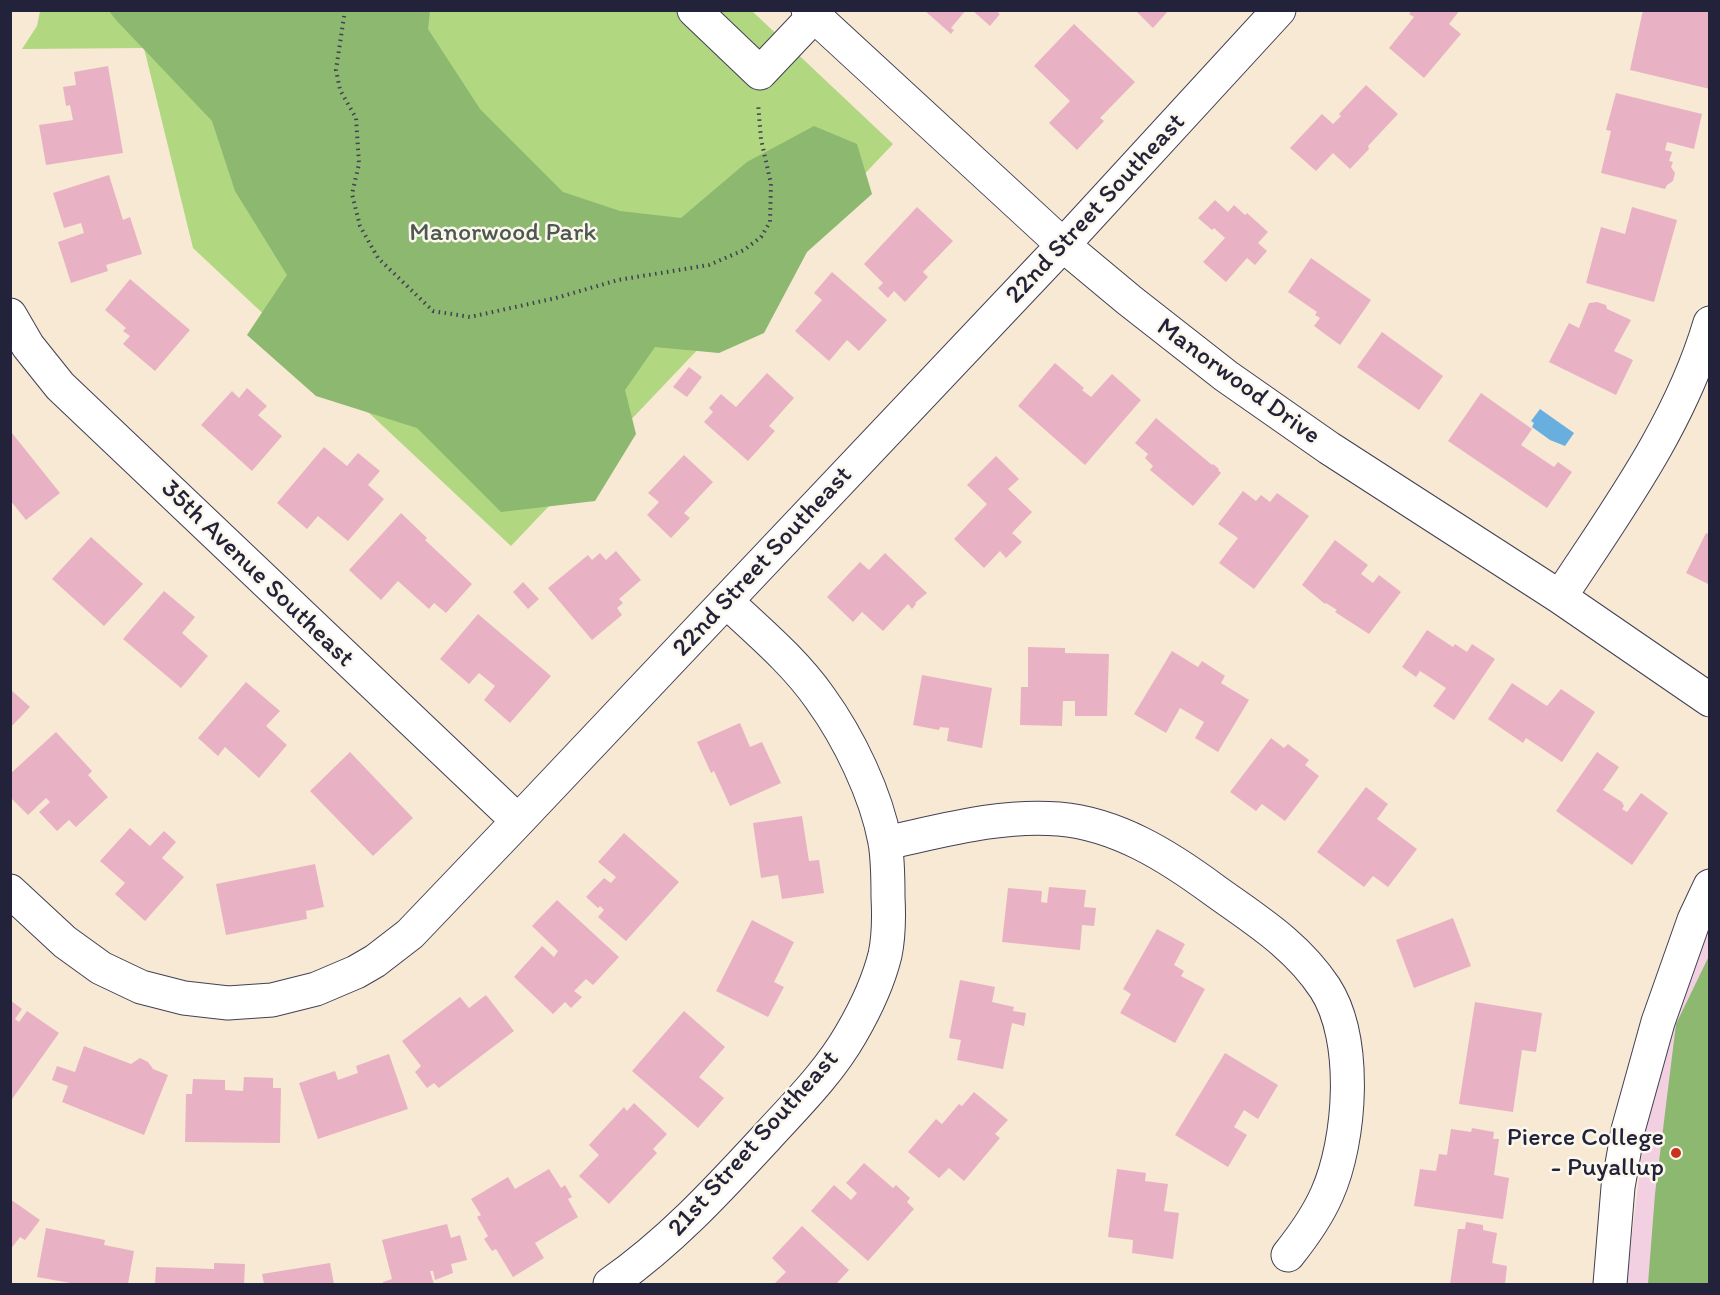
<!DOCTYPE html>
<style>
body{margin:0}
#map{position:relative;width:1720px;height:1295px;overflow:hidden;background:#f7e9d4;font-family:Itim,sans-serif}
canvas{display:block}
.frame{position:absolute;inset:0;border:12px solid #22223b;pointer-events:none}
</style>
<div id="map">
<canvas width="1720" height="1295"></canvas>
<div class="frame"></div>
</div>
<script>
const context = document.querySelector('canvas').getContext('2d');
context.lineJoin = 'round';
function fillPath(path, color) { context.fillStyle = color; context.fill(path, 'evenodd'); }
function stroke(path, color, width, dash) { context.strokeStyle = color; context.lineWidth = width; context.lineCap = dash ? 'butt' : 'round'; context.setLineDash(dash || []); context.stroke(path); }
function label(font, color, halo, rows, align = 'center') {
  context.font = font + ' Itim,sans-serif'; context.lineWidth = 5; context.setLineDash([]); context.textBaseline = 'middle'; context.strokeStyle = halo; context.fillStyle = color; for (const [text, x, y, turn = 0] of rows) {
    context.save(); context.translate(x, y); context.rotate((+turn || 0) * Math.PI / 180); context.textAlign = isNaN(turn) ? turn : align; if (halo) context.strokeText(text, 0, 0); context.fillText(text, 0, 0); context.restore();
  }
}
fillPath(new Path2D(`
 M1709,907V1284H1626L1658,1022Z`), '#f2cfe1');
fillPath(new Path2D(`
 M40,11H752L893,144L511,546L193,248L144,48L22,49L37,26Z`), '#b1d781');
fillPath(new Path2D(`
 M109,11H430L428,29L480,109L563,192L620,211L681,218L747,162L814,126L857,144L872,194L807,252L764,333L719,353L655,347L625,390L636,434L595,501L501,512L417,428L316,396L247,335L287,275L235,191L212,121L116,20Z
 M1709,956V1284H1648L1655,1194L1676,1024Z`), '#8cb86f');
fillPath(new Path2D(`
 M1540,409L1574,433L1565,446L1550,440L1532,427L1534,423L1531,421Z`), '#68afdf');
fillPath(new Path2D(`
 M924,10H966L951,28L954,30L951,34Z
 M972,10H1000L998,13L1000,14L990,26Z
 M1135,10H1169L1153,28Z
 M1412,10H1460L1449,24L1461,34L1424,78L1389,48L1414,17L1409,14Z
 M1643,10H1710V89L1630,70Z
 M1074,24L1135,82L1100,118L1104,121L1077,150L1049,123L1070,101L1034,66Z
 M108,66L123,153L46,165L39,125L73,120L70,105L66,106L63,87L76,85L74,72Z
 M1366,85L1398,114L1368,146L1369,149L1350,169L1333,153L1316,171L1290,148L1322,114L1333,124L1341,116L1339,114Z
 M1616,93L1702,114L1694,149L1667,142L1665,150L1672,152L1669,161L1673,162L1671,167L1675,173L1673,181L1667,185L1665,189L1601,173L1611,131L1606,130Z
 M109,175L123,220L130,217L142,254L106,265L108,271L71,283L58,242L84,233L81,223L64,228L53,193Z
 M1215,200L1228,212L1234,205L1245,215L1247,213L1268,232L1258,243L1267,251L1255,265L1247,258L1226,282L1203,262L1225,238L1214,228L1212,230L1198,218Z
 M917,207L953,241L923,272L928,277L905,302L894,291L888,298L878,288L883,283L864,264Z
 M1632,207L1677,220L1654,302L1586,283L1601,227L1625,234Z
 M1311,258L1371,300L1340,345L1314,326L1320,318L1315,315L1317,312L1288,292Z
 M832,272L887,320L859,351L847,340L829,361L795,331L822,300L814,293Z
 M130,279L190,330L155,371L123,344L130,336L123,331L126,328L105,310Z
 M1597,302L1606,305L1607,309L1631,320L1614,351L1633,360L1616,395L1549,362L1569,323L1579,328L1589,303Z
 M1382,332L1443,376L1419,410L1357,367Z
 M1055,363L1084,388L1082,390L1091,397L1112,374L1141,400L1085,465L1018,406Z
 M689,367L702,377L687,397L673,387Z
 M767,373L794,398L769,426L775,431L748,461L704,422L713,412L709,408L721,394L736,407Z
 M247,388L267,406L258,415L282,436L252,471L201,425L232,391L239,398Z
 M1481,393L1532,429L1521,445L1554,467L1558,462L1572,472L1547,508L1448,441Z
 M1156,418L1212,465L1213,464L1219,469L1218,470L1221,473L1193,506L1150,470L1153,466L1145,458L1148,454L1135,443Z
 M12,433L60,493L26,520L10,500Z
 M324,447L347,466L358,453L380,471L368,485L384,499L348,541L318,516L307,529L277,503Z
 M684,455L713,482L684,513L690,518L671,538L647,515L659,502L648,493Z
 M996,456L1019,479L1008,489L1032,512L1012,533L1022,542L1006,558L1000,551L984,568L954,539L987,504L967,485Z
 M1243,491L1256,501L1261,495L1270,502L1277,493L1309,516L1254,589L1219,563L1238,538L1218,524Z
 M401,513L427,538L425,540L472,584L446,613L434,603L429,609L398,581L381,600L349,570Z
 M1706,533L1710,535V585L1686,573Z
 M91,537L143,584L104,626L52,579Z
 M1335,540L1368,565L1361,574L1373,583L1379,575L1401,592L1369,634L1335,612L1337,610L1326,603L1325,604L1302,585Z
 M616,551L641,580L619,599L623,603L617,608L622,615L592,640L548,588L588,555L592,560L600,553L606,560Z
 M885,553L927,593L915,603L916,604L912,609L908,604L883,631L862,612L853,622L827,597L860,562L869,570Z
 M523,582L539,599L528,609L513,592Z
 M164,591L195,617L182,633L208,656L181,688L123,639Z
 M478,614L551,676L510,723L484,700L495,686L479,673L469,684L440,659Z
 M1427,630L1453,647L1455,644L1467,652L1472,644L1495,659L1454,720L1433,706L1446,688L1420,671L1416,677L1402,667Z
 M1028,647L1065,648V653L1109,654L1107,716H1075V701H1063L1062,726L1020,725L1021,687H1028Z
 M1172,651L1198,667L1202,661L1225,676L1221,683L1249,700L1218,752L1195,738L1204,722L1180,708L1166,733L1134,714Z
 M922,675L992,688L982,748L947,741L949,728L940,727L939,730L913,725Z
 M246,682L280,711L266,726L287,745L259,778L225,747L218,756L198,738Z
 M1512,683L1547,706L1561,689L1595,712L1562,762L1526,738L1523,743L1488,719Z
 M10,689L30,707L10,728Z
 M740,723L750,747L762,742L781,783L730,806L714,771L711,773L697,742Z
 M56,732L92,771L88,775L108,797L76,827L69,820L57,831L39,812L50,802L46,798L28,815L10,797V774Z
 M1271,738L1284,748L1288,744L1309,760L1305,765L1319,776L1285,821L1262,804L1256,811L1230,792Z
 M350,752L413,818L373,856L310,791Z
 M1597,752L1619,767L1603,790L1622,802L1624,806L1622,809L1627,812L1641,793L1668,813L1632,865L1556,811Z
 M1366,787L1388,804L1377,819L1417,849L1388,887L1373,876L1364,887L1317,852Z
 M802,816L809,861L819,860L824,893L782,899L778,875L761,878L753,823Z
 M130,828L150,846L164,831L176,842L162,858L184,877L145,921L115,894L125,883L100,861Z
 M624,833L679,882L626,941L598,917L604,910L600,906L598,908L586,897L604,878L611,883L616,877L598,862Z
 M315,864L324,907L306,911L307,919L226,935L216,884Z
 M1049,887L1086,890L1084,907L1096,908L1094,926L1082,925L1080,950L1002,942L1008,888L1042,891L1041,902L1047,903Z
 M557,900L619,957L593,985L586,979L574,991L582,997L571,1008L565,1002L553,1014L514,977L542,946L554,957L558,951L532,926Z
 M1453,918L1471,966L1414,988L1396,940Z
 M752,920L794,942L774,982L784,987L768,1017L716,991Z
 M1157,929L1185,944L1174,965L1184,971L1181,976L1205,989L1175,1043L1120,1013L1131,994L1123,989Z
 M960,980L995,987L992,1002L1014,1007L1013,1011L1026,1013L1024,1026L1012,1023L1003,1069L957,1060L961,1040L949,1038Z
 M486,995L514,1031L439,1088L434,1083L427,1088L415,1072L421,1066L402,1041L460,997L469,1008Z
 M10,1000L22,1009L15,1019L19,1022L27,1011L59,1033L10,1102Z
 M1475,1002L1542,1013L1536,1052L1522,1050L1513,1112L1459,1104Z
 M684,1011L725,1047L699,1077L724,1098L698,1128L632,1071Z
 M84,1046L131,1064L140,1058L148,1062L153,1069L168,1075L144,1135L62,1102L68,1086L52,1080L57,1066L75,1072Z
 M1225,1053L1278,1085L1258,1119L1244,1110L1234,1127L1247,1135L1228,1167L1175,1135Z
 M389,1054L408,1109L318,1139L299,1083L335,1071L338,1080L358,1073L356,1066Z
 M244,1077L273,1078V1088H281L280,1143L185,1142L186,1094H192L193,1079L225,1080V1090L243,1091Z
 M974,1092L1008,1120L995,1134L1000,1138L964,1181L949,1168L939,1178L908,1152L936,1119L942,1124L959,1104L962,1106Z
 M634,1103L667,1134L653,1149L657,1153L609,1204L579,1176L599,1155L589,1145L624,1107L627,1111Z
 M1472,1128L1494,1132L1493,1139H1499L1494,1175L1509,1178L1503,1219L1414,1206L1420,1169L1436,1171L1439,1154L1447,1155L1451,1129L1471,1132Z
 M864,1163L893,1188L896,1185L910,1198L907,1202L914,1209L868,1261L811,1211L834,1185L851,1200L857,1193L846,1183Z
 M549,1169L561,1188L565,1185L572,1197L568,1199L578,1217L535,1243L544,1258L513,1277L496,1249L492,1251L484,1239L488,1236L477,1217L481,1215L471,1199L508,1177L515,1189Z
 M1117,1169L1146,1173L1145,1181L1168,1184L1164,1211L1179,1213L1173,1259L1132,1253L1133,1240L1108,1237Z
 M10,1199L40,1220L25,1240L20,1237L10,1250Z
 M1466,1222L1483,1225V1230L1497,1233L1492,1263L1507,1266L1505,1284H1450L1458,1229H1465Z
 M447,1224L451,1238L460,1235L467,1260L451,1264L453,1273L435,1280L433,1271H430L434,1284H383V1282L392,1279L382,1240Z
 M802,1226L849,1270L836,1284H774L786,1272L772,1258Z
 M46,1228L105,1240L104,1245L134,1251L128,1284H76L37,1277Z
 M214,1263L245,1264L244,1284H155L156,1267L214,1269Z
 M330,1263L334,1284H264L262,1274Z`), '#e9b2c4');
const minor = new Path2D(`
 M694,10L760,73L814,16
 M808,10L1063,245L1129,300L1226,376L1329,448L1560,597L1710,700
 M10,315L28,346L60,386L518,821
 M1560,597C1617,510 1680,425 1710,323
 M885,843C942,831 1000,814 1059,819C1117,824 1168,856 1214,890C1254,919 1296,944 1325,988C1358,1039 1351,1140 1327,1194C1317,1217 1304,1235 1288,1255
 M10,891L65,942L101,968L141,987L184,998L228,1003L272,1000L316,989L356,972L375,961L410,934L518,821L1063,245L1279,10
 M610,1284C669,1243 716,1192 765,1139C795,1106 828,1074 851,1034C865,1010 878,983 885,955C889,936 889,916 888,897C888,879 888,860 885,842C876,794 849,738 820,698C794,661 759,632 726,601
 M1610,1284L1618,1187L1628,1130L1658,1022L1694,920L1710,886`);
stroke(minor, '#424052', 35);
stroke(new Path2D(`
 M345,10L336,70L340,90L356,118L359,164L352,194L360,226L378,258L433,311L470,317L556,298L618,280L709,265L744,250L761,237L770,222L771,184L761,139L758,103`), '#424052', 4, [1.5, 4.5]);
stroke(minor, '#fff', 33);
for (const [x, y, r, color] of [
 [1676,1153,6,"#c8321e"]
]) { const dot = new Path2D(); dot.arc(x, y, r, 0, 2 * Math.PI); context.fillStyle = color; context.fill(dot); stroke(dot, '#fbf7ec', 2); }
label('26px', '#22223b', '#fbf7ec', [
 ["22nd Street Southeast",1096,209,-47],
 ["Manorwood Drive",1238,382,36],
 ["22nd Street Southeast",763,562,-47],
 ["35th Avenue Southeast",257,574,44],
 ["21st Street Southeast",754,1144,-48]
]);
label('26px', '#4d5850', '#fbf7ec', [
 ["Manorwood Park",503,233]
]);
label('26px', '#22223b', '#fbf7ec', [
 ["Pierce College",1664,1138],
 ["- Puyallup",1664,1168]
], 'right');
</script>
